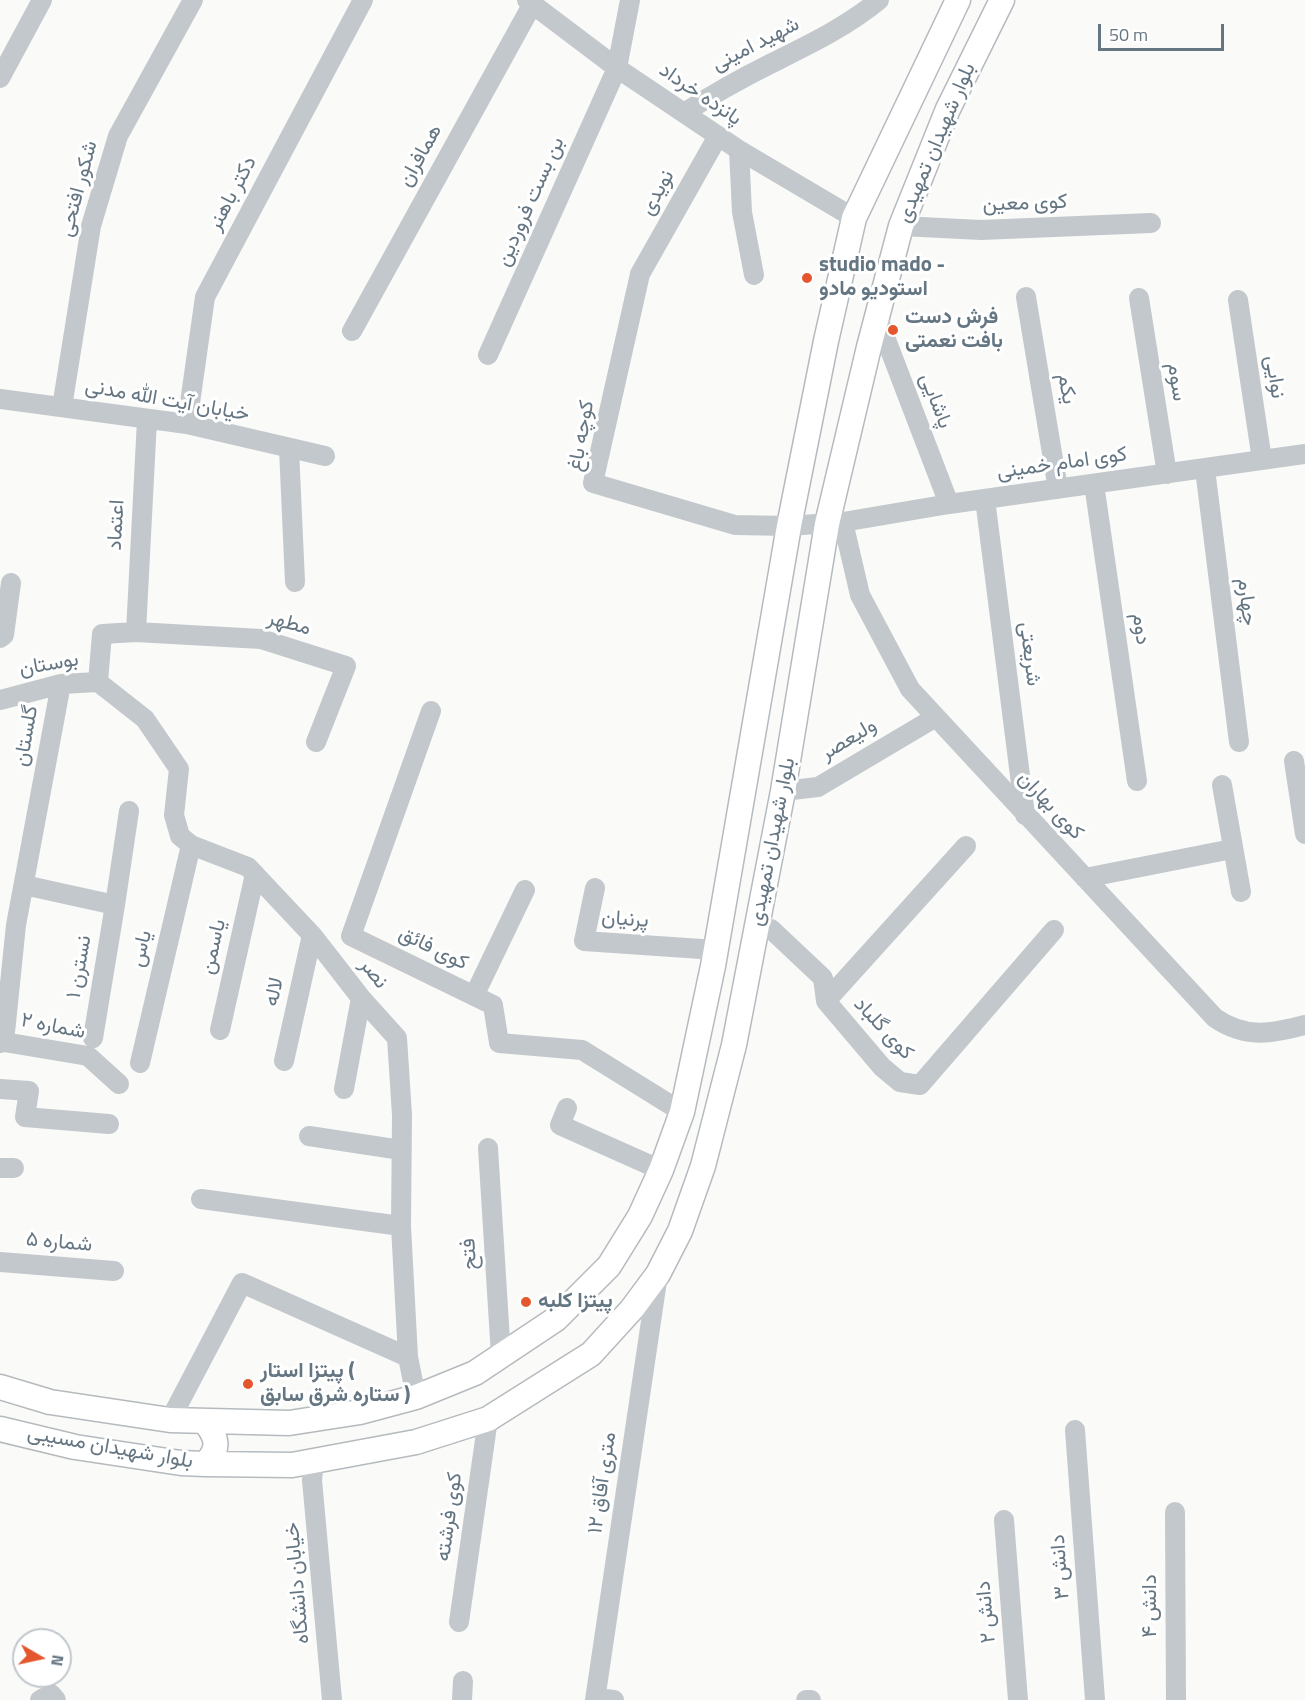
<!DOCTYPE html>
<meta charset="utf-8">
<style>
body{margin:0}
#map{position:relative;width:1305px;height:1700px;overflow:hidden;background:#fafaf8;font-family:"Titillium Web",sans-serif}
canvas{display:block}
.north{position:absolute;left:12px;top:1628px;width:60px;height:60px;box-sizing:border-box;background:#fff;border:2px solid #c1c8cd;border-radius:50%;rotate:99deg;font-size:16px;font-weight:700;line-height:24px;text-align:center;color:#657683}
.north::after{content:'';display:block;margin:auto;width:21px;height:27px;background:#e4572e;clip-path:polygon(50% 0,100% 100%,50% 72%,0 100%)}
.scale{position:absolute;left:1098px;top:24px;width:126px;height:27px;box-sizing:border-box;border:3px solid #657683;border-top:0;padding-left:8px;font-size:18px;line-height:21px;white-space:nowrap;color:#657683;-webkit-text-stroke:4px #fff;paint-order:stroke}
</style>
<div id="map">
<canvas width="1305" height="1700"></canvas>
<div class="north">N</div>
<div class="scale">50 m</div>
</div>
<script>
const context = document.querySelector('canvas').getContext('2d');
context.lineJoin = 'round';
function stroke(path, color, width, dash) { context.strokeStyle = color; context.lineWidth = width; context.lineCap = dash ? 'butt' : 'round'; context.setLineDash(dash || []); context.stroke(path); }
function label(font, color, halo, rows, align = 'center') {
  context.font = font + ' "Titillium Web",Vazirmatn,sans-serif'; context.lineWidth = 6; context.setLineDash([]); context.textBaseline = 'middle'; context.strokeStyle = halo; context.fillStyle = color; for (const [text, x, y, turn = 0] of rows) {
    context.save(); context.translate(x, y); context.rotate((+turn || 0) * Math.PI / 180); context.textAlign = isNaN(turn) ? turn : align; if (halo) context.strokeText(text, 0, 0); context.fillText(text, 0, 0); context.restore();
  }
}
const major = new Path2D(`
 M0,1387L50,1402L170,1420L289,1423L360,1412L416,1397L475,1373L556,1319L609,1266L640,1216L661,1170L682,1112L713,966L789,526L826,341L854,218L958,0
 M0,1429L75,1447L181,1463L205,1464L292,1465L416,1442L488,1419L591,1354L632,1309L658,1274L680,1231L703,1166L734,1045L783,791L827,524L869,347L901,226L948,109L1002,0
 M205,1464C220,1449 218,1438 205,1422`);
stroke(major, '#b5babe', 27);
stroke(new Path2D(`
 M527,0L617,68L739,150L854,218
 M0,78L42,0
 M684,113C713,94 742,78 772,63C810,44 846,27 879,0
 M718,136L640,274L593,483L735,525L789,526L843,522L949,504L1305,454
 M739,150L742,212L754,275
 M901,226L981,230L1151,223
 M1026,297L1058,489
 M1139,298L1167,474
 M1238,300L1262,460
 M877,316L949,504
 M352,331L532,5V0
 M488,355L617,68L630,0
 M0,399L187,424L325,456
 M62,407L91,226L118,136L193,0
 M187,424L205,297L363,0
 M289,449L295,582
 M1205,469L1239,742
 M1094,484L1137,781
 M985,499L1025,815
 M843,522L860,595L910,689L1215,1018C1246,1039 1271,1034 1305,1025
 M136,632L147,420
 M0,638L4,635L11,583
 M98,682L145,719L179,769L174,815L180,836L191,845L248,867L312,935L361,998L397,1038L402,1115L401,1226L408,1357L416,1397
 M0,700L61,684L98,682L102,634L136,632L261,639L346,666L316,742
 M431,711L351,936L493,1005L499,1043L582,1050L682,1112
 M1294,761L1305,834
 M1222,785L1241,892
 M783,791L818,787L936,717
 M1085,878L1232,849
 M24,885L115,905
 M595,888L584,941L716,950
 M757,926L771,929L823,978L826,1001L882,1067L900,1082L920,1085L1054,930
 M474,996L525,890
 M826,1001L966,846
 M220,1030L255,874
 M93,1038L115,905L129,811
 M4,1042L88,1056L119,1084
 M0,1043L4,1042L16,925L61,684
 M284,1061L312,935
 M140,1063L191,845
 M0,1089L29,1091L25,1117L109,1124
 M344,1089L361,998
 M567,1108L560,1125L661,1170
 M309,1136L401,1150
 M488,1148L501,1356
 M0,1168H14
 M201,1199L401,1226
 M0,1262L114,1271
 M170,1420L242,1283L408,1357
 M1075,1430L1095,1700
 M314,1462L312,1480L332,1700
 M1175,1512L1176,1700
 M1004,1520L1018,1700
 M459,1622L488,1419
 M596,1698L614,1700
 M40,1700L51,1694L56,1700
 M462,1700L463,1681
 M595,1700L658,1274
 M806,1700H811`), '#c3c8cc', 20);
stroke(major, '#fff', 24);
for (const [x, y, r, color] of [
 [807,278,6,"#e4572e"],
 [893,330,6,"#e4572e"],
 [526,1302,6,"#e4572e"],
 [248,1384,6,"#e4572e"]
]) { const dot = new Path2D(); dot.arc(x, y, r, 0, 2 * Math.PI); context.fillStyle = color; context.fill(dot); stroke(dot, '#fff', 2); }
label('21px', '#657683', '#fff', [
 ["شهید امینی",756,45,-27],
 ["پانزده خرداد",700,95,34],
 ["بلوار شهیدان تمهیدی",937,143,-67],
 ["همافران",421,156,-61],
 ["شکور افتحی",79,189,-75],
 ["نویدی",658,193,-61],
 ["دکتر باهنر",233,194,-62],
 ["بن بست فروردین",531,202,-66],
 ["کوی معین",1025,204,-2],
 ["نوایی",1274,377,81],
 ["سوم",1176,382,81],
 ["یکم",1066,389,80],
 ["خیابان آیت الله مدنی",167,401,10],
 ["پاشایی",935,401,69],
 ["کوچه باغ",582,436,-80],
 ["کوی امام خمینی",1062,464,-8],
 ["اعتماد",117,525,-87],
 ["چهارم",1246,602,83],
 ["مطهر",289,624,15],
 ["دوم",1140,629,82],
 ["شریعتی",1029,654,83],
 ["بوستان",49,665,-10],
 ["گلستان",27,736,-80],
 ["ولیعصر",849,740,-31],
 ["کوی بهاران",1050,806,47],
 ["بلوار شهیدان تمهیدی",773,842,-79],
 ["پرنیان",625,920,4],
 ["یاسمن",214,947,-77],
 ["یاس",142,949,-77],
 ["کوی فائق",433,949,26],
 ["نسترن ۱",80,967,-80],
 ["نصر",373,974,51],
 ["لاله",275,992,-77],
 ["شماره ۲",53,1027,11],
 ["کوی گلباد",883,1029,47],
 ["شماره ۵",59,1243,5],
 ["فتح",470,1254,-93],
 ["بلوار شهیدان مسیبی",110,1448,10],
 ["۱۲ متری آفاق",603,1483,-82],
 ["کوی فرشته",450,1517,-82],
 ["دانش ۳",1061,1567,-94],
 ["خیابان دانشگاه",298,1583,-95],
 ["دانش ۴",1151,1606,-90],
 ["دانش ۲",987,1612,-95]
]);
label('bold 21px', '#657683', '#fff', [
 ["studio mado -",819,266],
 ["استودیو مادو",819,290],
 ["فرش دست",905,318],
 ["بافت نعمتی",905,342],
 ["پیتزا کلبه",538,1302],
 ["پیتزا استار (",260,1372],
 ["ستاره شرق سابق )",260,1396]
], 'left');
</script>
